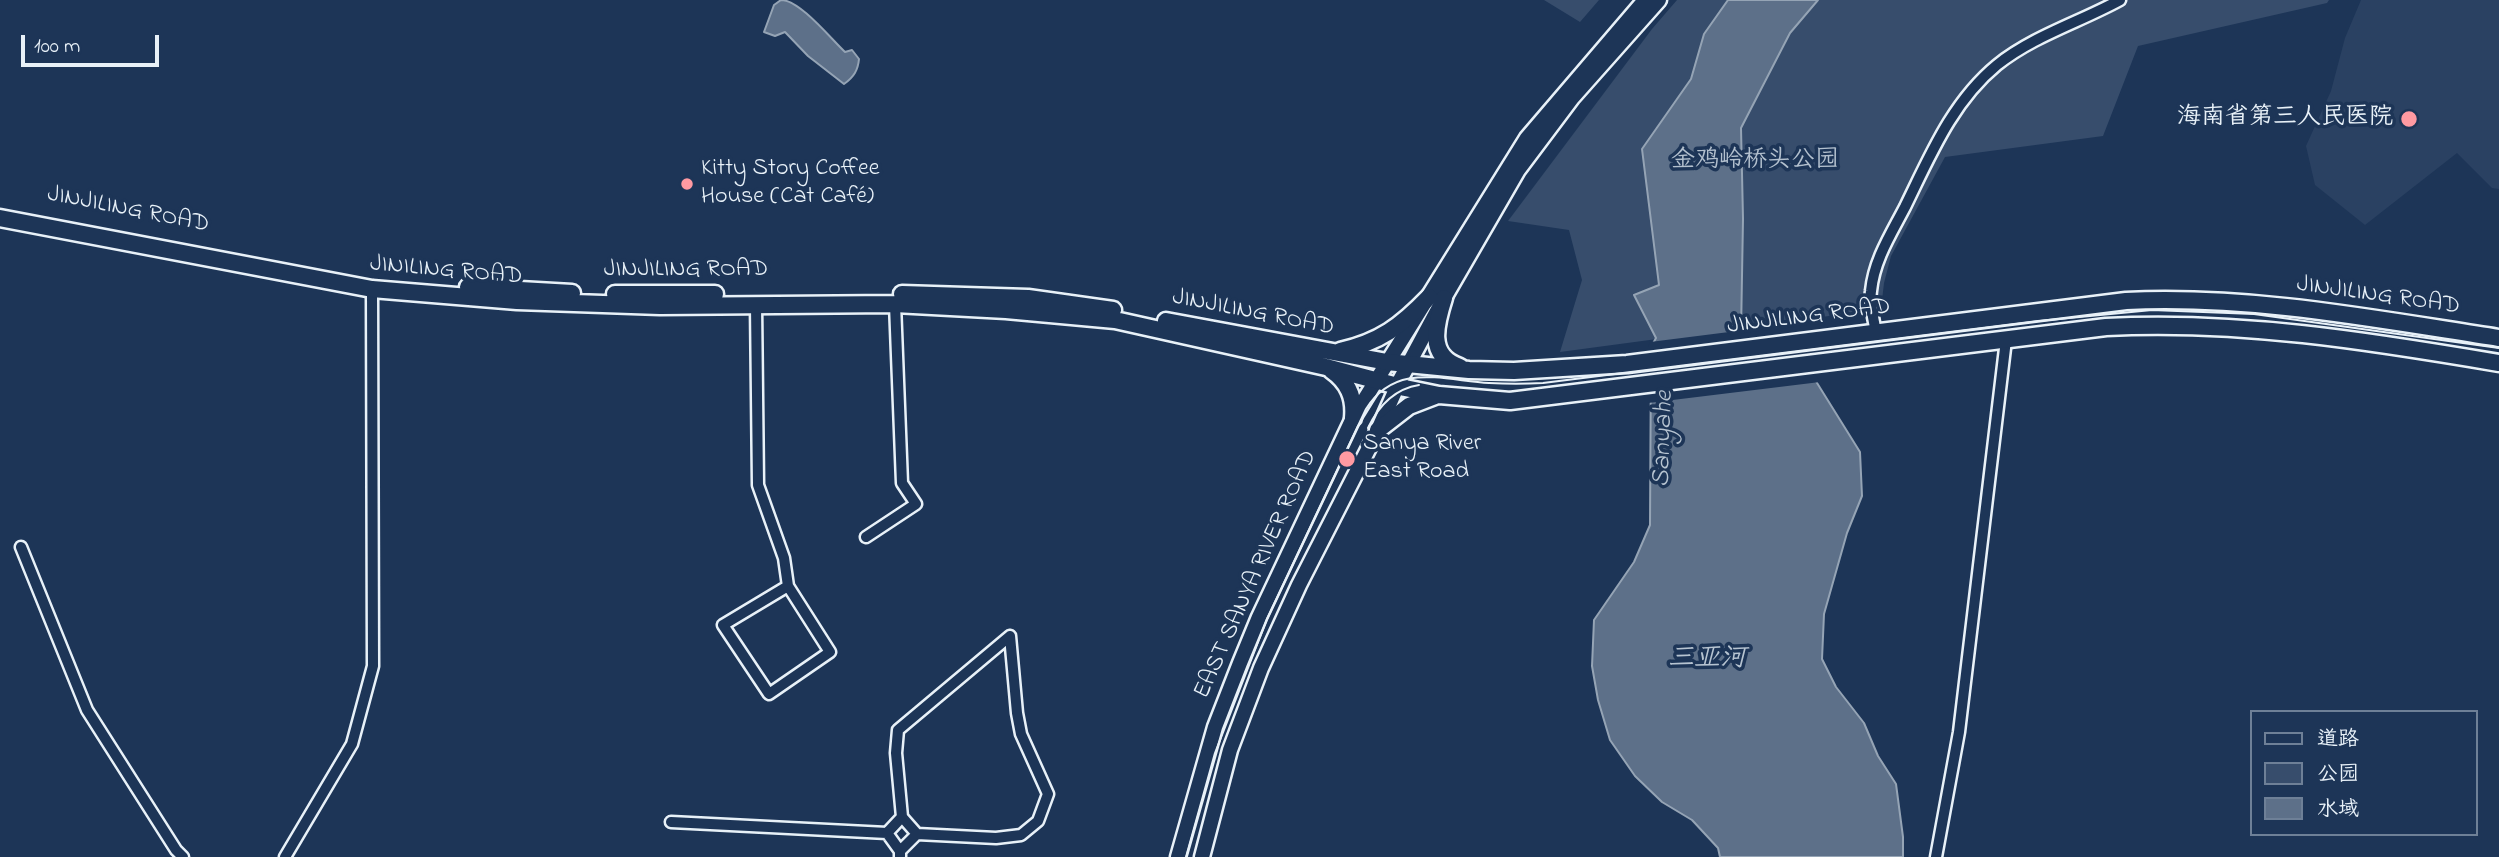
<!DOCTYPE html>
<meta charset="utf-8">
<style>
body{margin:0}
#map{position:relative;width:2499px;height:857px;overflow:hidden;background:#1d3557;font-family:"Indie Flower","LXGW WenKai TC",sans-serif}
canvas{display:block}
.legend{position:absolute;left:2250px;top:710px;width:228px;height:126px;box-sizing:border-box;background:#1d3557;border:2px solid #6e8097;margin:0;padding:9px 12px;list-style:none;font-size:21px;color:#e8f1f8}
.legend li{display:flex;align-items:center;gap:14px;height:35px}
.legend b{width:35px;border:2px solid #6e8097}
.scale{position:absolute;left:21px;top:35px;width:138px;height:32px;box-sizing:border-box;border:4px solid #e8f1f8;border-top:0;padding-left:9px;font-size:21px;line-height:24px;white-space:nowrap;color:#e8f1f8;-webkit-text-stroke:5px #1d3557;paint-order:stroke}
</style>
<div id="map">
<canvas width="2499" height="857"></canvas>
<ul class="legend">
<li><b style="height:9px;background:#1d3557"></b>道路</li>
<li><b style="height:19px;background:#374d6c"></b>公园</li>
<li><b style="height:19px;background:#5d7089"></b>水域</li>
</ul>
<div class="scale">100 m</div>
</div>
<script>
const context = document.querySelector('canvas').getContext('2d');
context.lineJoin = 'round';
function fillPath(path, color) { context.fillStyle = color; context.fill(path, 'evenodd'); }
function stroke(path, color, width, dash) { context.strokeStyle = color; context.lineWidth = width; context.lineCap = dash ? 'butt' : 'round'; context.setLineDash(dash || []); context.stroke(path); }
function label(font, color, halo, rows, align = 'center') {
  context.font = font + ' "Indie Flower","LXGW WenKai TC",sans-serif'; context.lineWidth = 7; context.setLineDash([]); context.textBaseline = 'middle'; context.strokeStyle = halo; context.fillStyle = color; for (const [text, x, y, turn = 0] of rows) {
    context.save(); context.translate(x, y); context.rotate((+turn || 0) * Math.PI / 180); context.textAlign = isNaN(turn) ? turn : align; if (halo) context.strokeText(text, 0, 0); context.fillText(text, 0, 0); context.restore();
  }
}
fillPath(new Path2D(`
 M2361,0H2499V189L2492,188L2457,153L2365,225L2315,185L2306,146L2331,91L2345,38Z`), '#2a4162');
fillPath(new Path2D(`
 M1544,0H1599L1580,22Z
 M1677,0H2329L2327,3L2138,46L2103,136L1945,157L1891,256L1884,283L1881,309L1560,352L1582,280L1569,230L1508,221L1652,29Z`), '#374d6c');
const water = new Path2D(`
 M781,0C800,0 831,39 845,52L852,50L859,59C858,70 854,77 844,84L808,56L785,32L775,36L764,32L774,5Z
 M1728,0H1818L1790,33L1741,128L1743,219L1741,333L1799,354L1860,452L1862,496L1847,533L1824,614L1822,659L1836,687L1864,723L1878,756L1896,784L1903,837V857H1720L1718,848L1692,820L1662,802L1635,776L1610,740L1598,700L1592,666L1594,620L1634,562L1650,525L1651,347L1656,338L1634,295L1659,285L1642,149L1691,79L1704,34Z`);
fillPath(water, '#5d7089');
stroke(water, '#95a4b5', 2);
fillPath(new Path2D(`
 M1745,330L1801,351L1820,382L1648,403V347L1650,342Z`), '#1d3557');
const minor = new Path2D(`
 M756,305L758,485L784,558L788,586L830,652L769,694L723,625L788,586
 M1876,333C1874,320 1869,304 1871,291C1874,260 1891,234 1905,207C1930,156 1952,102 1997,65C2033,36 2080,22 2120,0
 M866,537L916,504L902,483L895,304
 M21,547L87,710L176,850L183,857
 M902,817L896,753L898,730L1010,636
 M671,822L887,833L900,851V856
 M887,833L902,817L917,834
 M900,851L917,834L996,838L1021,835L1038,821L1048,794L1021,734L1017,713L1010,636
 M285,857L352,744L373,666L372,289
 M1936,857L1959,732L2006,340`);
const secondary = new Path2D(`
 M1178,857L1215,727L1240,663L1259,617L1353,418L1527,138L1645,0
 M1202,857L1230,750L1261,668L1299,585L1378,430L1400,380L1444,298L1518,170L1572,98L1659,0`);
const primary = new Path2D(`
 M0,218L372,289L517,301L660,306L895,304L1006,310L1115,320L1326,367L1405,388L1439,395L1510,401L2106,327C2238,320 2369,341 2499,363
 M468,287L572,293
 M615,294H715
 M902,294L1028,298L1113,310
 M1444,298C1436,323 1426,356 1460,367
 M1166,321L1387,362L1469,370L1514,371L1627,364L2126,301C2251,295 2375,319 2499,338
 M1340,351C1380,342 1401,326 1429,297
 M1331,370C1348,382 1355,397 1353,418
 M1378,430L1409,406L1435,396`);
stroke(minor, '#e8f1f8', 15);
stroke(secondary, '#e8f1f8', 19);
stroke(primary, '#e8f1f8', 21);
stroke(minor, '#1d3557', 10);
stroke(secondary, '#1d3557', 14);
stroke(primary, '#1d3557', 16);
stroke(new Path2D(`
 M1368,428C1378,407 1394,389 1419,385
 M1186,857L1215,753L1267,619L1366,409C1396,362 1442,380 1489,383C1507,384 1525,384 1543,383L2038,321L2152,310L2254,314L2499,348`), '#e8f1f8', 2);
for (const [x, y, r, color] of [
 [2409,119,9,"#ff9aa2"],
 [687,184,7,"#ff9aa2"],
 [1347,459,9,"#ff9aa2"]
]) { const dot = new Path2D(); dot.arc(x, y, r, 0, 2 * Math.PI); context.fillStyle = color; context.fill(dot); stroke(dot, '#1d3557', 2.5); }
label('24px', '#e8f1f8', '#1d3557', [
 ["海南省第三人民医院",2393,119,"right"],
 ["Kitty Story Coffee",701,170],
 ["House (Cat Café)",701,198],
 ["Sanya River",1363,445],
 ["East Road",1363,473]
], 'left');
label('24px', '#b3c0ce', '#1d3557', [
 ["金鸡岭桥头公园",1755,162]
]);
label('24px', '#e8f1f8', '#1d3557', [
 ["JINJILING ROAD",128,211,11],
 ["JINJILING ROAD",686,271],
 ["JINILING ROAD",446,272,5],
 ["JINJILING ROAD",2378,297,8],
 ["JINJILING ROAD",1253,314,11],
 ["JINJILING ROAD",1809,318,-7],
 ["EAST SANYA RIVER ROAD",1257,575,-66]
]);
label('italic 26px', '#b7c4d1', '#1d3557', [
 ["Sanyahe",1665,439,-88],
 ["三亚河",1707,661]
]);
</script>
